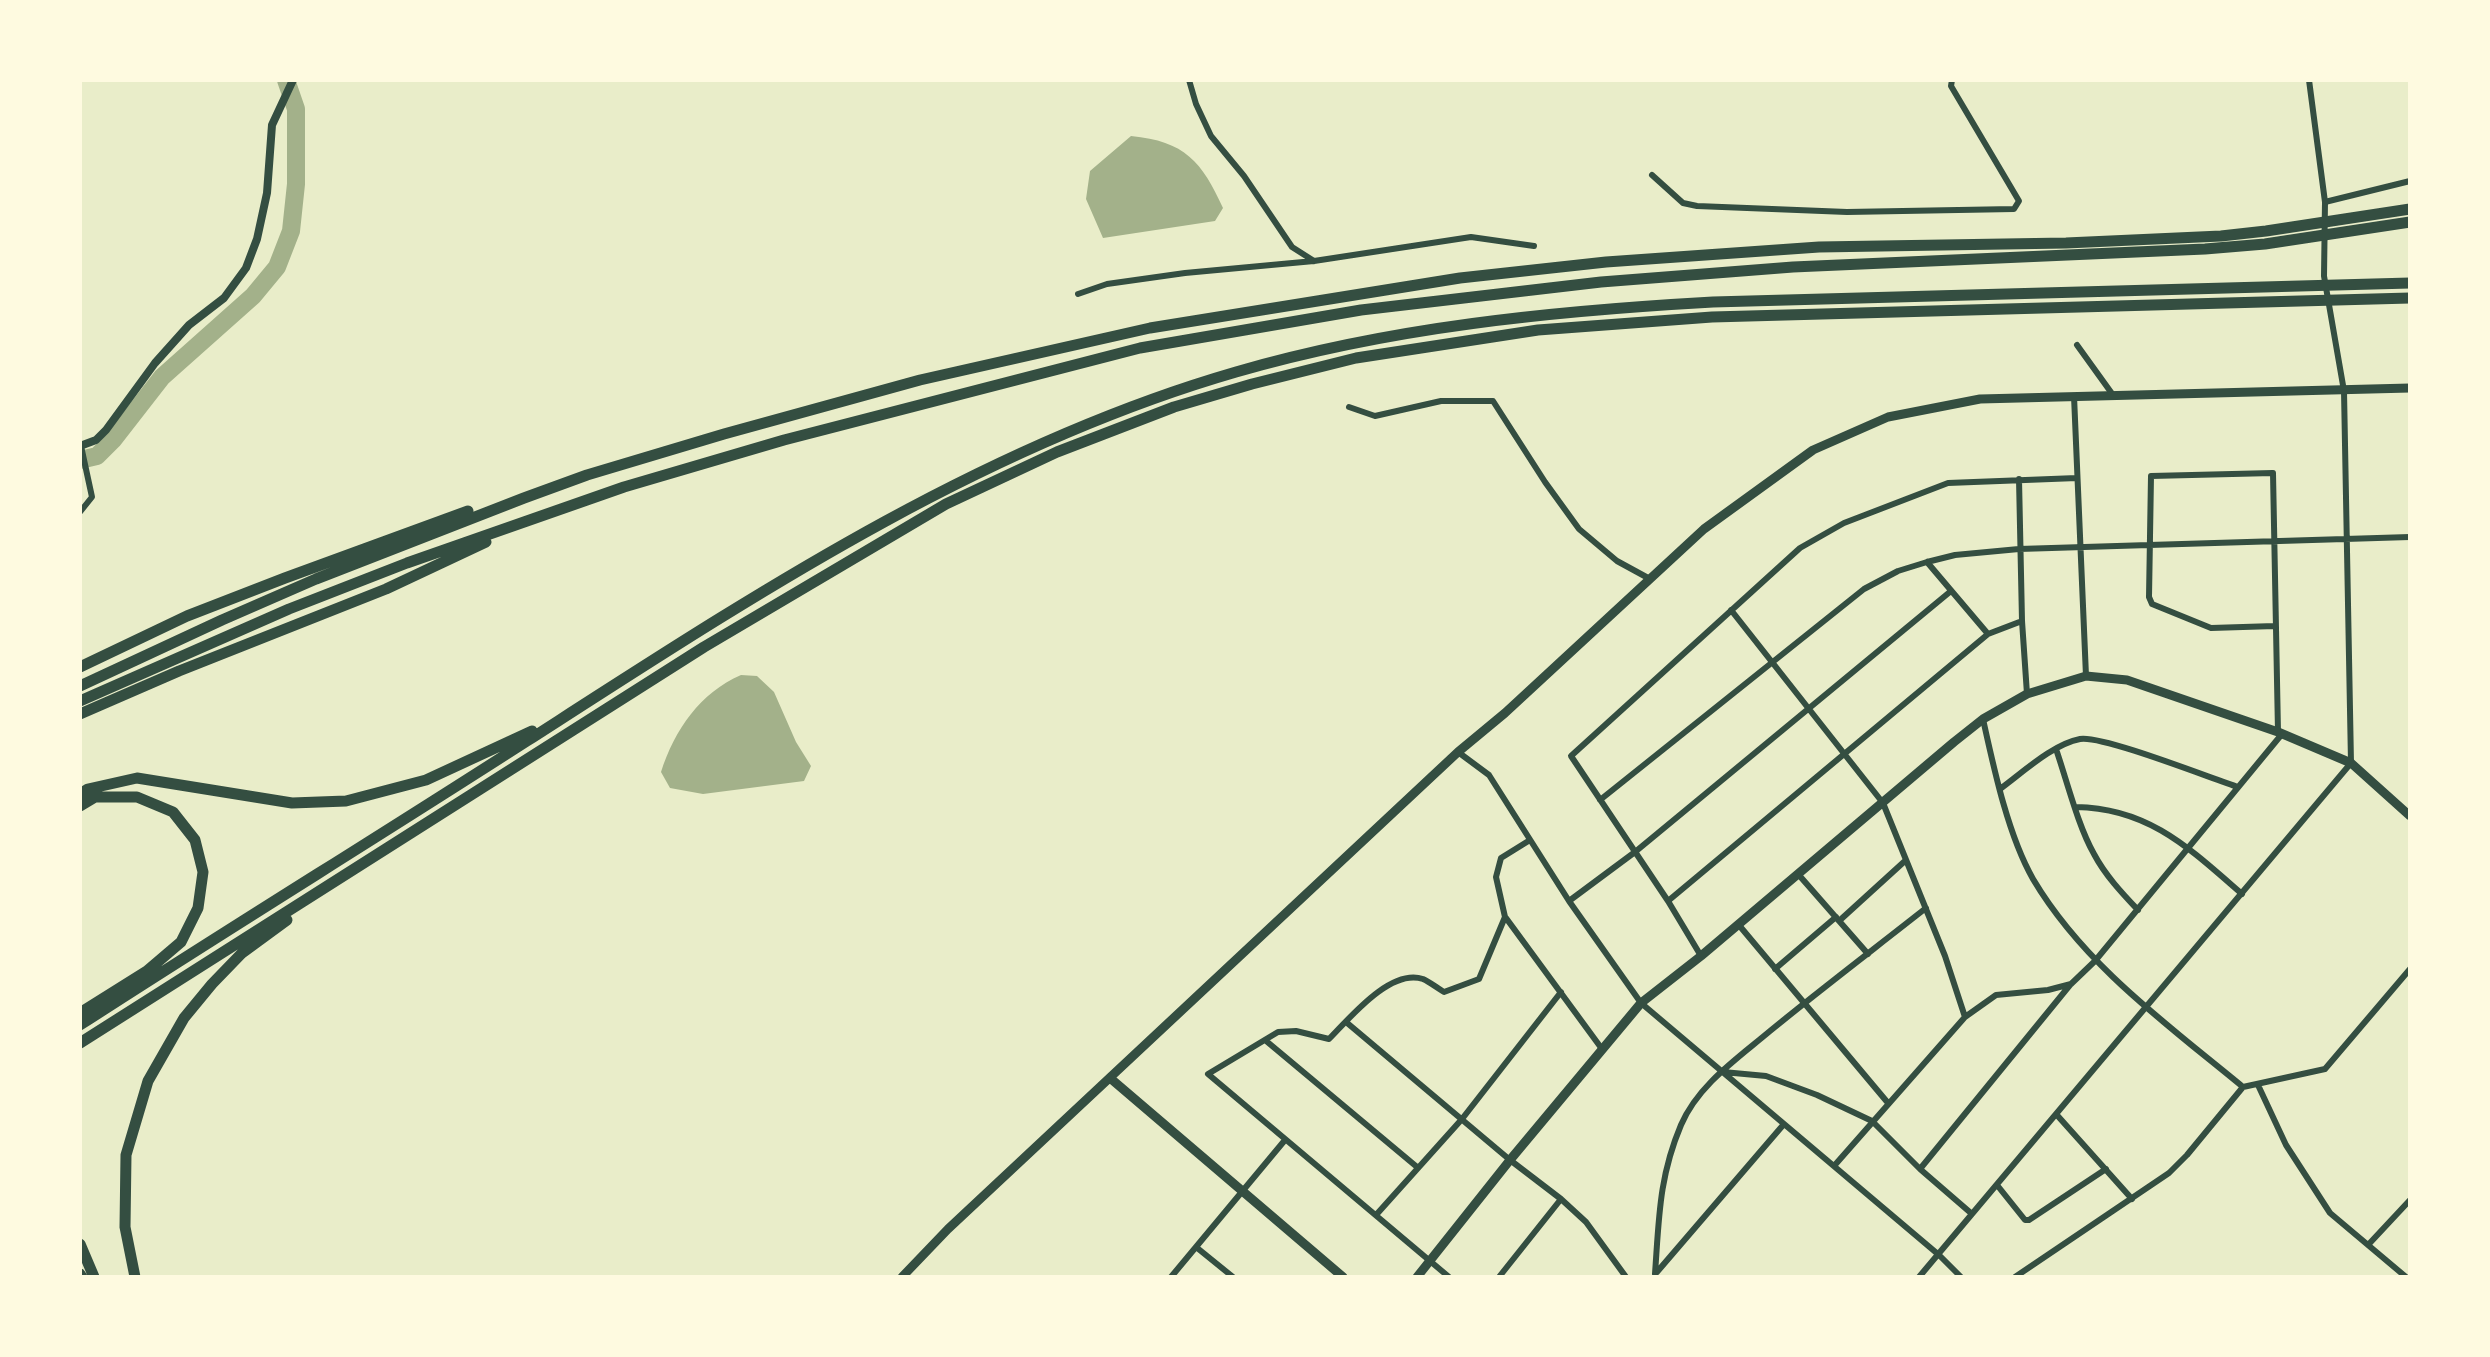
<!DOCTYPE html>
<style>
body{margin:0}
#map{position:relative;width:2490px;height:1357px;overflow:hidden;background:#e9edc9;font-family:Figtree,sans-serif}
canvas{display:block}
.frame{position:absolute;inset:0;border:82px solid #fefae0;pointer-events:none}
</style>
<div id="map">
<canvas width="2490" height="1357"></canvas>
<div class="frame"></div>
</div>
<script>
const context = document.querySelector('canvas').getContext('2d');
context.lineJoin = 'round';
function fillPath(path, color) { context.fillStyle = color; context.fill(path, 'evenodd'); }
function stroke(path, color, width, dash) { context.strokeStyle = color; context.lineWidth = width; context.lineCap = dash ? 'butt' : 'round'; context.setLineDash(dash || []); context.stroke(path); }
fillPath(new Path2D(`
 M1131,136C1185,141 1202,162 1223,208L1215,221L1103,238L1086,199L1090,171Z
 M741,675L757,676L774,692L796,742L811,766L804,781L703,794L670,788L661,772C675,729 700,693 741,675Z`), '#a3b18a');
stroke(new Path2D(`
 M80,460L97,456L113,440L162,377L253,296L277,267L291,231L296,184V109L286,80`), '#a3b18a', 18);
stroke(new Path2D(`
 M1189,80L1196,104L1211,136L1244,176L1292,247L1314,261
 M1652,175L1683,203L1697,206L1847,212L2014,209L2019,201L1951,86L1952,80
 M2325,202L2410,181
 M1078,294L1107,284L1185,273L1314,261L1471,237L1534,246
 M2077,345L2113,395
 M2074,396L2086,676
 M1349,407L1375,416L1441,401H1493L1545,482L1579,529L1617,561L1650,579
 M2019,479L2022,621L2027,694
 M80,512L92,497L81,446
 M1927,562L1988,634
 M1731,610L1883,803L1945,956L1965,1017
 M2275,626L2211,628L2152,604L2149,597L2151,476L2273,473L2278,732
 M1983,719C1994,769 2008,835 2033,879C2084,965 2168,1025 2243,1087
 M2056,749C2067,781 2078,826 2094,854C2105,875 2122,893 2138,910
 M1458,752L1489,775L1569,901L1641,1003L1939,1255L1961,1277
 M2000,789C2022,773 2053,744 2080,739C2102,735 2210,778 2238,787
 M1600,800L1864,589L1898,571L1927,562L1955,555L2019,549L2410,537
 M2076,807C2149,808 2190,849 2242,894
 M1798,874L1868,954
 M1569,901L1635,852L1951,591
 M1668,901L1988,634L2022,621
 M1506,918L1602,1049
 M1839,921L1906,860
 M1738,924L1888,1103
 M1701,956L1668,901L1571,756L1800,548L1844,523L1948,483L2077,478
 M1775,969L1836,917
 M1346,1022L1510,1160L1561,1199L1586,1222L1626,1277
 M1265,1040L1417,1167
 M1723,1072L1766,1076L1817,1095L1872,1121L1920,1169L1972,1214
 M2258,1085L2286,1145L2330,1213L2406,1277
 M2056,1114L2132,1199
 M1834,1166L1965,1017L1996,995L2048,990L2071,984L2095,961L2282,734
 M1920,1169L2070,985
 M1997,1185L2025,1220H2029L2106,1169
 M1376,1215L1462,1119L1561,992
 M2368,1245L2410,1200
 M1196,1247L1233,1277
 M1657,1272L1784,1124
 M1655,1274C1659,1218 1659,1177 1681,1125C1698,1085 1738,1058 1770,1031C1821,989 1874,949 1926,908
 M1171,1277L1285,1140
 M1449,1277L1208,1074L1278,1032L1296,1031L1329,1039C1349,1019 1390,968 1423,979C1430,982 1437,988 1444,992L1479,979L1505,917L1496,877L1501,858L1530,840
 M1499,1277L1561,1199
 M1919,1277L2351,763L2344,391L2324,276L2325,202L2309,80
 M2015,1277L2169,1173L2187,1155L2243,1087L2325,1069L2410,969`), '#344e41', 6);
stroke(new Path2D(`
 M80,446L96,440L106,430L155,363L189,325L224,298L246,268L257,239L267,193L272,125L293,80`), '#344e41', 8);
stroke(new Path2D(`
 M1110,1078L1343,1277
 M902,1277L948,1229L1458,752L1505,713L1704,529L1813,450L1888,417L1980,399L2410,388
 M1417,1277L1510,1160L1641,1003L1701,956L1954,742L1983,719L2027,694L2086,676L2127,680L2278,732L2351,763L2410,816`), '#344e41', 9);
stroke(new Path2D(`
 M80,667L187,616L285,578L468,511
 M80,686L222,620L316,579L524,498L587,475L724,434L920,380L1150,328L1460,278L1606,262L1819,247L2066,243L2221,236L2266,231L2410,209
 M80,701L289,609L407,563L624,487L784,440L1140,348L1361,310L1601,282L1793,267L2205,249L2265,244L2410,222
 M80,714L179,671L386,589L486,542
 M80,794L88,789L137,778L292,803L346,801L426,780L532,731
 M80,806L95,797H137L173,812L195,840L203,872L198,908L181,942L147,971L80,1013
 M80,1025C228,929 378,837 527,741C751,597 977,447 1236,372C1391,327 1553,311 1713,302L2410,283
 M80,1043L704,647L946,504L1057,452L1174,407L1252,384L1356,358L1538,330L1712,317L2410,298
 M80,1244L94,1277
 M80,1274L82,1277
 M135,1277L125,1227L126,1155L148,1081L184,1018L212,984L242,953L287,920`), '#344e41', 11);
</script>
